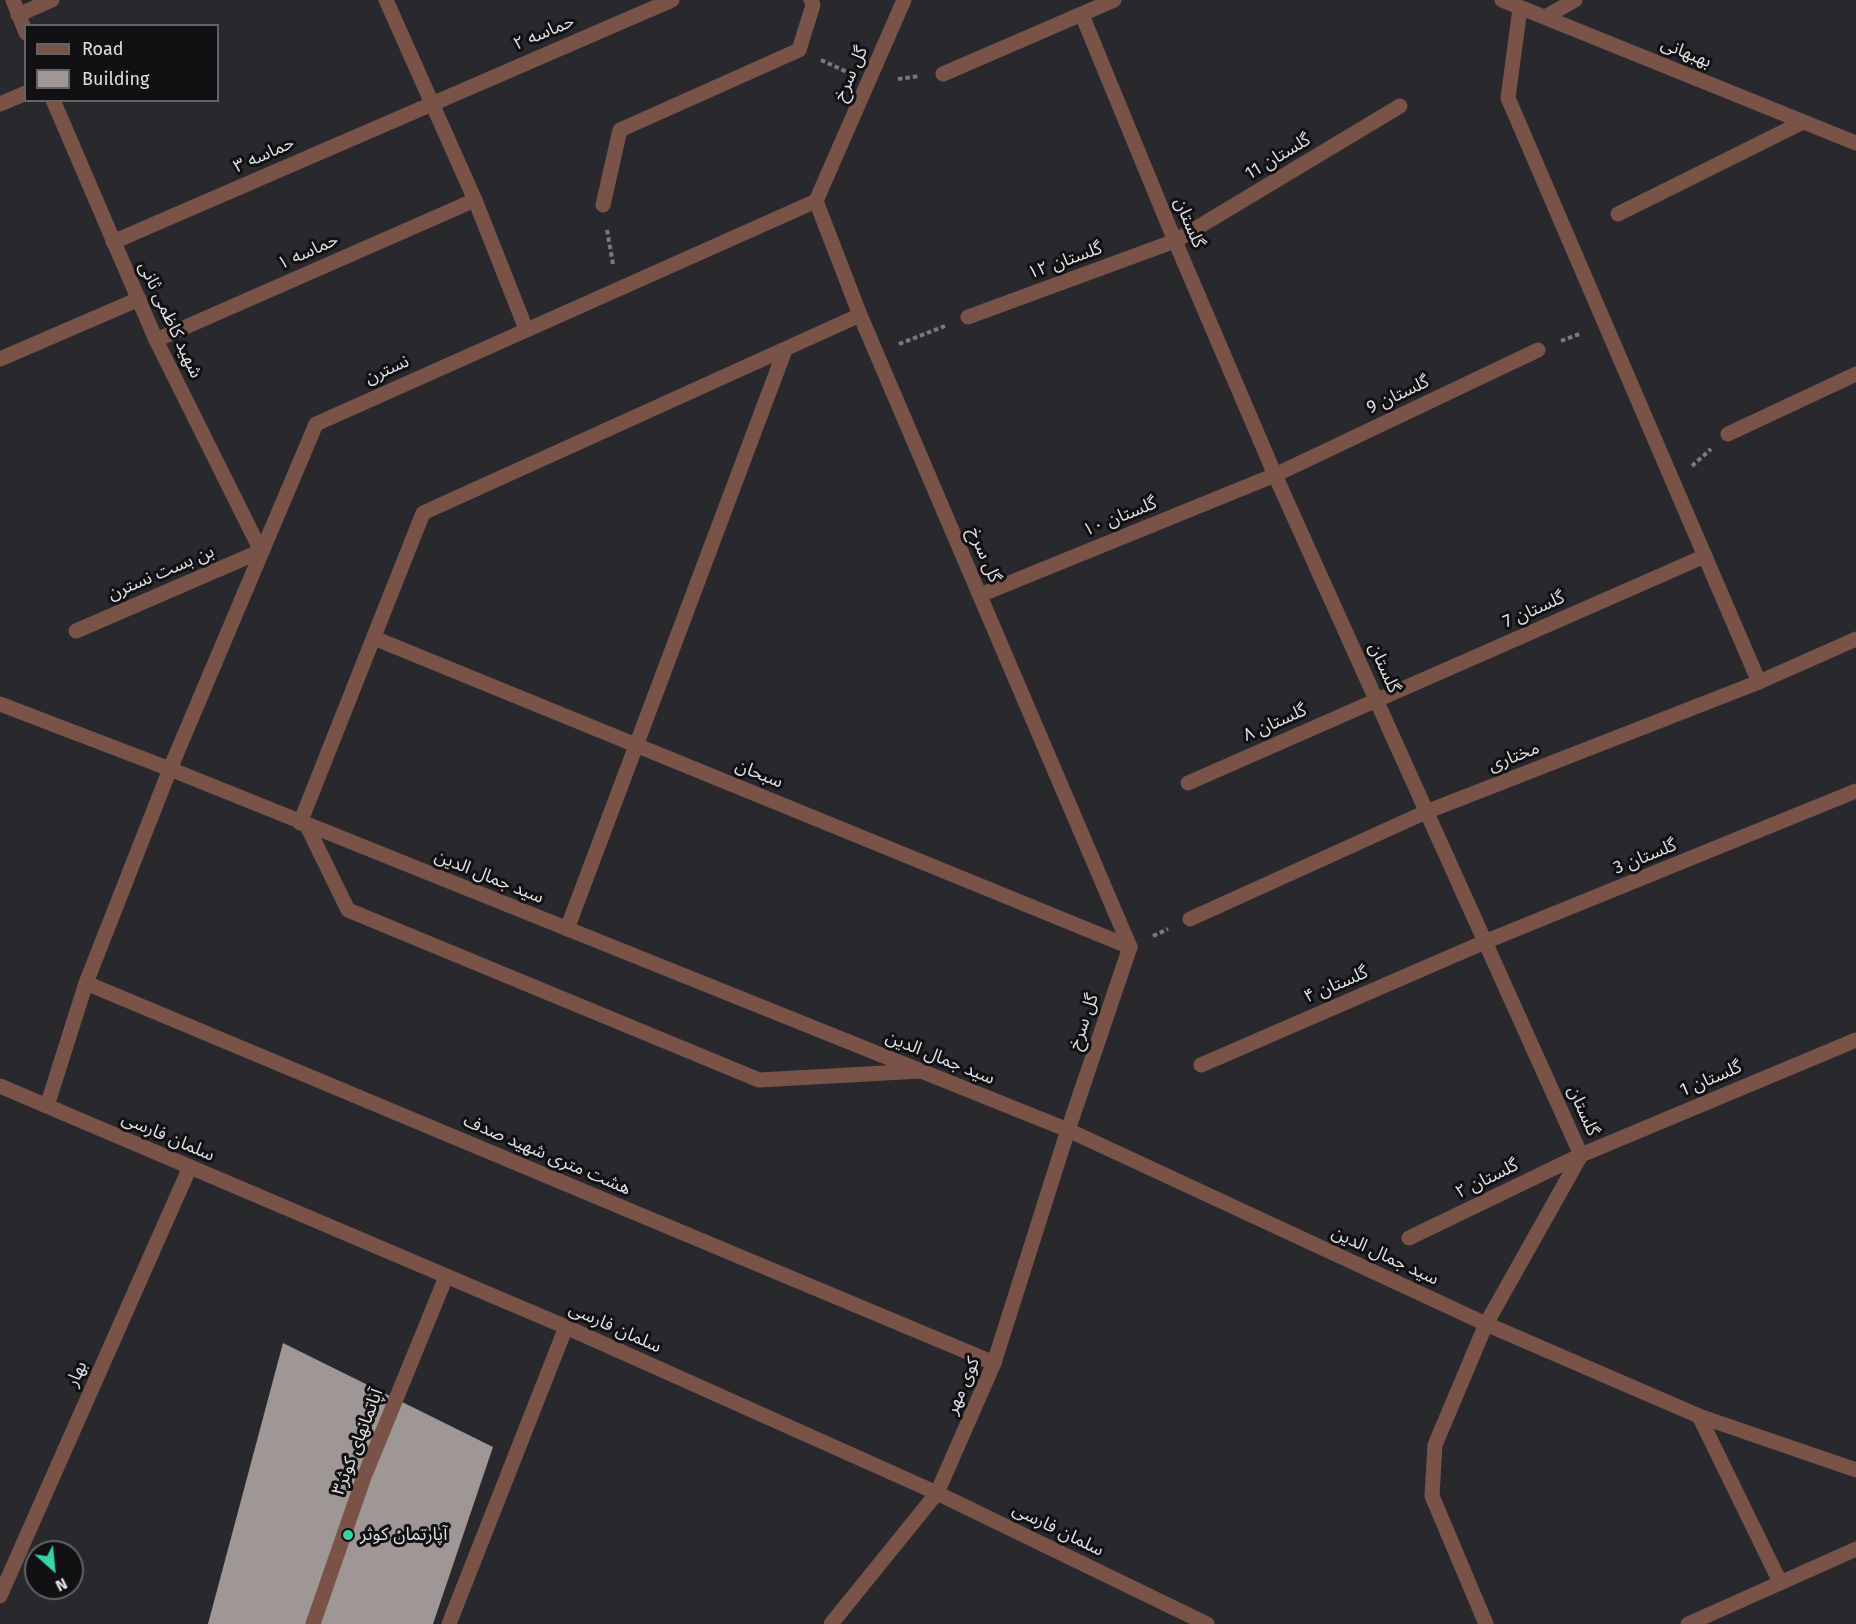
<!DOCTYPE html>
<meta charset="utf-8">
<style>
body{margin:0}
#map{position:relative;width:1856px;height:1624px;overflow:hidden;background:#28282d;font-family:"Fira Sans",sans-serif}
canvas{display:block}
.legend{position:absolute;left:24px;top:24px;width:195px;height:78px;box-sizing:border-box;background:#111113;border:2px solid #636366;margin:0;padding:8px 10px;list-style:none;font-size:18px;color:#dfdfe3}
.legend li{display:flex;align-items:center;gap:12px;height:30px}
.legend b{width:30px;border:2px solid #636366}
.north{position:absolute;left:24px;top:1540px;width:60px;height:60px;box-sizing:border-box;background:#111113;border:2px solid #636366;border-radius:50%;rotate:153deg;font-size:16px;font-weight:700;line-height:24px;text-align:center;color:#dfdfe3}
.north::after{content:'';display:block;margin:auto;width:21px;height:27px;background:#36d4a7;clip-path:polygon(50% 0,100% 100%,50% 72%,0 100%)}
</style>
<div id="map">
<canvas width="1856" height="1624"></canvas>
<ul class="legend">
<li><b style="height:8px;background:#795248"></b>Road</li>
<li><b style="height:16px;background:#9f9795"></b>Building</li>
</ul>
<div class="north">N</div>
</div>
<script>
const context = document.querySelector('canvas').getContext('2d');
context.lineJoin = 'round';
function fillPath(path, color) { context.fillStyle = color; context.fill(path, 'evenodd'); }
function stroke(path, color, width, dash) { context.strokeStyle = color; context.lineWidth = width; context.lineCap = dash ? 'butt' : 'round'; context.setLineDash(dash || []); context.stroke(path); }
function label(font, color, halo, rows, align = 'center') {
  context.font = font + ' "Fira Sans","Noto Sans Arabic",sans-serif'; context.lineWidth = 6; context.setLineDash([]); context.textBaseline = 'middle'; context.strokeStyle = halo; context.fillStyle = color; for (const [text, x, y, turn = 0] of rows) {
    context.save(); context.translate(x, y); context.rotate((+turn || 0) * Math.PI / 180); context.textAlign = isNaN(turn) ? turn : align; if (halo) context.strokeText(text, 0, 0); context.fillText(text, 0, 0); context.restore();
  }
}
fillPath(new Path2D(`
 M283,1343L493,1447L433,1624H208Z`), '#9f9795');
stroke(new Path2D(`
 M821,60L847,72
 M898,79L920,76
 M607,230L613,264
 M1561,341L1582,333
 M899,344L945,326
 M1692,466L1711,449
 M1153,936L1168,929`), '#79797e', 4, [4.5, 3]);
stroke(new Path2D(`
 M18,15L52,0
 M1545,17L1575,0
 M943,74L1114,0
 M0,104L26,93
 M603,205L620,130L799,50L813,5L811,0
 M1618,214L1803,122
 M113,242L672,0
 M968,317L1175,241L1400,106
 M156,340L475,200
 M0,359L139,299
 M1728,434L1856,374
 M980,595L1275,475L1538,350
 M76,631L261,551
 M374,638L1130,947
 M1188,783L1705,556
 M300,823L423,513L860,315
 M1190,919L1426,812L1759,682L1856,639
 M567,929L785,350
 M1201,1065L1487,941L1856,791
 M1409,1238L1581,1155L1856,1040
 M1699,1416L1780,1582
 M0,1596L190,1167
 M313,1624L364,1477L446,1277
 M1688,1624L1856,1549`), '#795248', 15);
stroke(new Path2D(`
 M13,0L26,33
 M386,0L475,200L526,329
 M1520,8L1508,98L1759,682
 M1082,15L1175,241L1275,475L1581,1155L1486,1324L1435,1445L1432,1496L1486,1624
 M53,100L156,340L261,551
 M307,826L348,910L759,1080L921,1071
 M86,983L994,1363
 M0,1086L566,1327L937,1493L1207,1624
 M449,1624L566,1327
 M831,1624L937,1493`), '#795248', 15);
stroke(new Path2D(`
 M904,0L816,201L860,315L1130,947L1068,1130L994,1363L937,1493
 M1502,0L1856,143
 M0,704L170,769L1068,1130L1486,1324L1699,1416L1856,1470
 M47,1106L86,983L170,769L316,424L816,201`), '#795248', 15);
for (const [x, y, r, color] of [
 [348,1535,6,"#36d4a7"]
]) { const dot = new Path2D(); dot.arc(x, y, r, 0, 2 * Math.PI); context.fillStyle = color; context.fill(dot); stroke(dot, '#111113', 2); }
label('18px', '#dfdfe3', '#111113', [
 ["حماسه ۲",544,33,-23],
 ["بهبهانی",1686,53,22],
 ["گل سرخ",851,74,-66],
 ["حماسه ۳",264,155,-24],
 ["گلستان 11",1278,157,-31],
 ["گلستان",1189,223,67],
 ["حماسه ۱",308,252,-24],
 ["گلستان ۱۲",1065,261,-20],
 ["شهید کاظمی ثانی",170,320,65],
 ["نسترن",387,370,-24],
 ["گلستان 9",1398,395,-25],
 ["گلستان ۱۰",1120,517,-22],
 ["گل سرخ",984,555,67],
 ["بن بست نسترن",161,573,-23],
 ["گلستان 7",1534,610,-24],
 ["گلستان",1384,668,66],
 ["گلستان ۸",1275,723,-24],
 ["مختاری",1514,757,-21],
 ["سبحان",759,774,22],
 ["گلستان 3",1645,857,-22],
 ["سید جمال الدین",489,877,22],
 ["گلستان ۴",1336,985,-23],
 ["گل سرخ",1084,1022,-71],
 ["سید جمال الدین",940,1058,22],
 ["گلستان 1",1711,1079,-23],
 ["گلستان",1583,1111,66],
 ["سلمان فارسی",168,1137,23],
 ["هشت متری شهید صدف",547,1155,23],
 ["گلستان ۲",1487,1179,-26],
 ["سید جمال الدین",1385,1256,25],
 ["سلمان فارسی",615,1328,24],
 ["بهار",77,1374,-66],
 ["کوی مهر",963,1386,-67],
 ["آپاتمانهای کوثر۳",358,1442,-69],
 ["سلمان فارسی",1058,1530,26]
]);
label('18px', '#dfdfe3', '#111113', [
 ["آپارتمان کوثر",360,1535]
], 'left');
</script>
